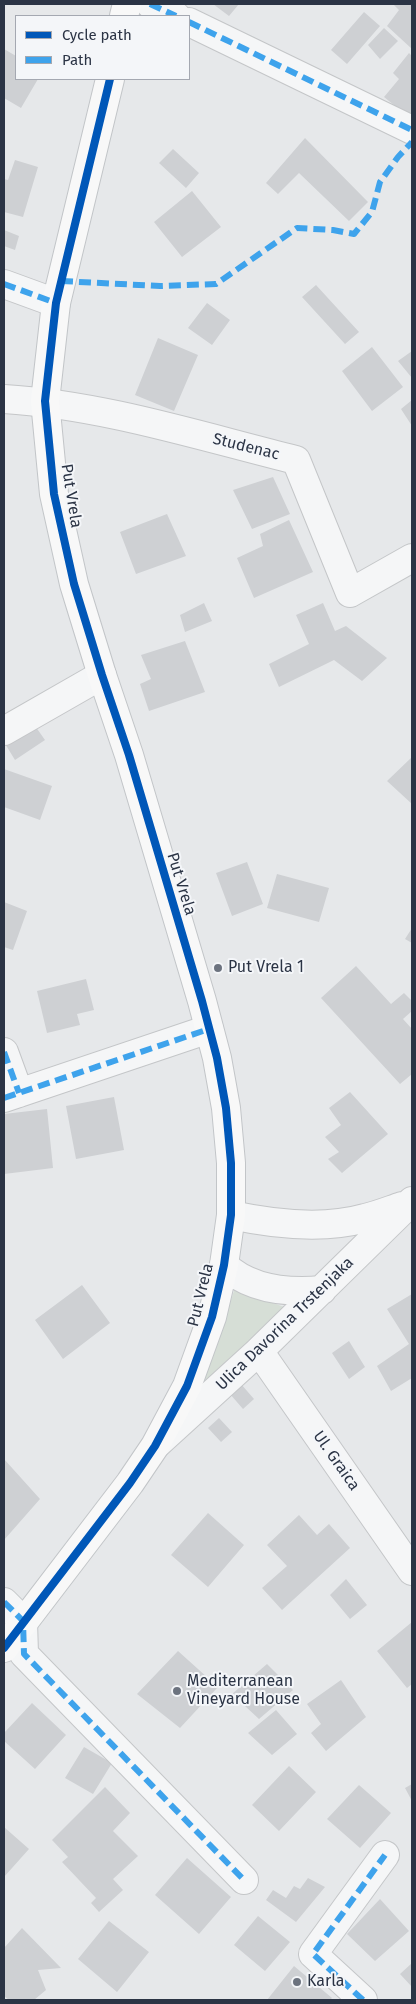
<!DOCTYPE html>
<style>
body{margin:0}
#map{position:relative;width:416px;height:2004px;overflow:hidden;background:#e6e8ea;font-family:"Fira Sans",sans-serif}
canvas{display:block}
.frame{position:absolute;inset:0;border:5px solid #2b3445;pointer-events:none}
.legend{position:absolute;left:15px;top:15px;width:175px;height:65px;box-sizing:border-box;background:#f4f6f9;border:1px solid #a4a8b1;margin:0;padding:6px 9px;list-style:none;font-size:15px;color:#2b3445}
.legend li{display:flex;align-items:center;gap:10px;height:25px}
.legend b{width:25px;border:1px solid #a4a8b1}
</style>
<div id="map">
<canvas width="416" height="2004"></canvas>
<div class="frame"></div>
<ul class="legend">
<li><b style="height:6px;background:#0057b8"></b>Cycle path</li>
<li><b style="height:6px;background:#3ea3ec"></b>Path</li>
</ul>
</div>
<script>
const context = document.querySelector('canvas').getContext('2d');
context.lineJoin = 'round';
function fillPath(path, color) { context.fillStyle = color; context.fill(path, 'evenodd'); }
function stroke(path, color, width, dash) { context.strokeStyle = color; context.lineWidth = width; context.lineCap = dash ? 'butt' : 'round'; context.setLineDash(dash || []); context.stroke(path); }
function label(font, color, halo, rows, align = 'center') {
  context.font = font + ' "Fira Sans",sans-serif'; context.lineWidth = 4; context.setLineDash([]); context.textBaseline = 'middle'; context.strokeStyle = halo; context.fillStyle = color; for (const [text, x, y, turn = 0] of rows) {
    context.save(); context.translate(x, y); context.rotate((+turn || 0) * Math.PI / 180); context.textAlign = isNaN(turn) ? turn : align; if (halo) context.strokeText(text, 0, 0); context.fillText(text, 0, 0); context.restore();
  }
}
fillPath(new Path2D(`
 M235,1288L256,1297L287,1308L210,1383L204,1379Z`), '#d6ded6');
fillPath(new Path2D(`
 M213,4H239L229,16Z
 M393,4H412V49L387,26L399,10Z
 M364,12L380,26L347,64L331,50Z
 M384,28L398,41L380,59L368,45Z
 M4,49L16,56V79H38L21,108L4,98Z
 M409,53L412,56V116L410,118L384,97L399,79L393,73Z
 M305,138L368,202L349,221L299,173L278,194L266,183Z
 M173,149L199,173L186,188L159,163Z
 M15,160L38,167L23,217L4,212V179L8,180Z
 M192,191L221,227L182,257L154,222Z
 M4,230L19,236L15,250L4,246Z
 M316,285L359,332L345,344L302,297Z
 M207,303L230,320L212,345L188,328Z
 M158,338L198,355L174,411L135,395Z
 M372,347L403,387L372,411L342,371Z
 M412,351V378L398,361Z
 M412,400V426L401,409Z
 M273,477L290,514L252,529L233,490Z
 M167,514L186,556L136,574L120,532Z
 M289,520L313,572L254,598L237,558L263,546L260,534Z
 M204,603L212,621L185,632L180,615Z
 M323,603L335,631L346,626L387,658L362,681L334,660L279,687L269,664L309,644L296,615Z
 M185,641L205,692L149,711L140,684L151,679L141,655Z
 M33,723L45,740L15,760L4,742Z
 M412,757V804L387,781Z
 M4,769L52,786L40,820L4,807Z
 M247,862L263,904L232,916L216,873Z
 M277,874L329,888L319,922L267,908Z
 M4,902L27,911L13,950L4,947Z
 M412,928V943L405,939Z
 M356,966L391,1004L404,993L412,1001V1011L403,1019L412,1029V1074L400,1084L321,998Z
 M86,979L94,1010L77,1014L80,1025L47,1033L37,991Z
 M350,1092L388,1134L342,1173L328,1159L339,1152L325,1137L341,1125L329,1108Z
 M114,1097L124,1150L76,1159L66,1106Z
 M47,1109L53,1168L4,1174V1114Z
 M82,1285L110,1323L63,1359L35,1320Z
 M412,1294V1378L391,1391L377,1366L409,1344L387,1309Z
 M349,1341L365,1367L349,1379L332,1353Z
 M241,1384L254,1399L243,1409L230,1394Z
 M219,1418L232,1432L221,1442L208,1428Z
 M4,1459L40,1499L4,1540Z
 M208,1513L244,1545L208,1587L171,1555Z
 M299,1515L317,1535L329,1524L350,1548L282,1610L262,1588L287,1566L267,1545Z
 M346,1579L367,1605L350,1619L330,1595Z
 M412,1622V1684L407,1688L377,1651Z
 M178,1651L218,1687L180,1728L137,1694Z
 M267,1664L293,1690L259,1719L232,1694Z
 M341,1680L366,1717L326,1751L311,1733L321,1724L307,1704Z
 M32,1703L66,1735L35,1769L4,1741V1733Z
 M276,1710L297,1734L272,1755L248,1733Z
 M84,1747L112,1763L93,1794L65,1778Z
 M289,1766L316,1792L279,1831L252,1805Z
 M412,1784V1801L405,1788Z
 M359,1785L391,1813L360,1848L327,1819Z
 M105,1787L130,1813L113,1831L138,1856L113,1879L123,1890L99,1912L91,1903L96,1898L62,1862L68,1857L52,1840Z
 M4,1827L29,1849L4,1877Z
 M187,1858L231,1897L199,1934L155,1895Z
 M308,1878L325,1887L296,1922L266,1900L273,1890L286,1898L294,1886L300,1889Z
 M380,1899L409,1931L375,1961L347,1934Z
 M258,1916L290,1942L265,1971L234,1945Z
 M109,1921L149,1952L117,1992L78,1959Z
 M22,1928L61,1968L38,1970L46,1990L34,2000H9L4,1996V1948Z
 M412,1963V1987L400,1974Z
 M294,1966L332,1998L330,2000H267Z`), '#ced0d3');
const minor = new Path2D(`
 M150,4L176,16
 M189,22L412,130
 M4,284L56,303
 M4,399C103,405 199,436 296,460L350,593L412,558
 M4,731L102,675
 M4,1052L19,1093
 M4,1098L209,1029
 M231,1215C273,1224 323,1230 365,1218C378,1215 390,1210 402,1206
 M224,1265C250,1290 288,1293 322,1290
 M259,1351L412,1571
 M158,1443L259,1351L412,1201
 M4,1602L23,1621L24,1654L244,1880
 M363,2000L313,1954L385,1855`);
const major = new Path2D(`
 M124,16L127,4
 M4,1648L130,1483L155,1446L187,1386L212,1317L224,1265L231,1215V1163L226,1108L217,1058L202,1001L129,755L102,675L74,584L54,494L45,401L56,303L110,79`);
stroke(minor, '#c4c6c8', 30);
stroke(major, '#c2c5c8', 30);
stroke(minor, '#f5f6f7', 28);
stroke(major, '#f8f8f8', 28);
stroke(new Path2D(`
 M150,4L176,16
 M189,22L412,130
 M61,281L160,286L216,284L297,228L333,230L354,234L372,212L380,182L398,157L412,142
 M4,284L56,303
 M4,1052L19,1093
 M4,1098L209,1029
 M4,1602L23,1621L24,1654L244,1880
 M363,2000L313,1954L385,1855`), '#3ea3ec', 6, [12, 6]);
stroke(new Path2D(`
 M4,1648L130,1483L155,1446L187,1386L212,1317L224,1265L231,1215V1163L226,1108L217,1058L202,1001L129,755L102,675L74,584L54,494L45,401L56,303L110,79`), '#0057b8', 8);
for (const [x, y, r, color] of [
 [218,968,5,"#6c737f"],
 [177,1691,5,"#6c737f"],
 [297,1982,5,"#6c737f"]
]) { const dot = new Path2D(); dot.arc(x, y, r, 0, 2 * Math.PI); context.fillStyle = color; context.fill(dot); stroke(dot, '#f4f6f9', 2); }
label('16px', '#2b3445', '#f4f6f9', [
 ["Studenac",246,447,14],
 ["Put Vrela",71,496,81],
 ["Put Vrela",181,884,73],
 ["Put Vrela",201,1295,-76],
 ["Ulica Davorina Trstenjaka",285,1324,-44],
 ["Ul. Graica",336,1461,55]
]);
label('16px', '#2b3445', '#f4f6f9', [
 ["Put Vrela 1",228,968],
 ["Mediterranean",187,1682],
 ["Vineyard House",187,1700],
 ["Karla",307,1982]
], 'left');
</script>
